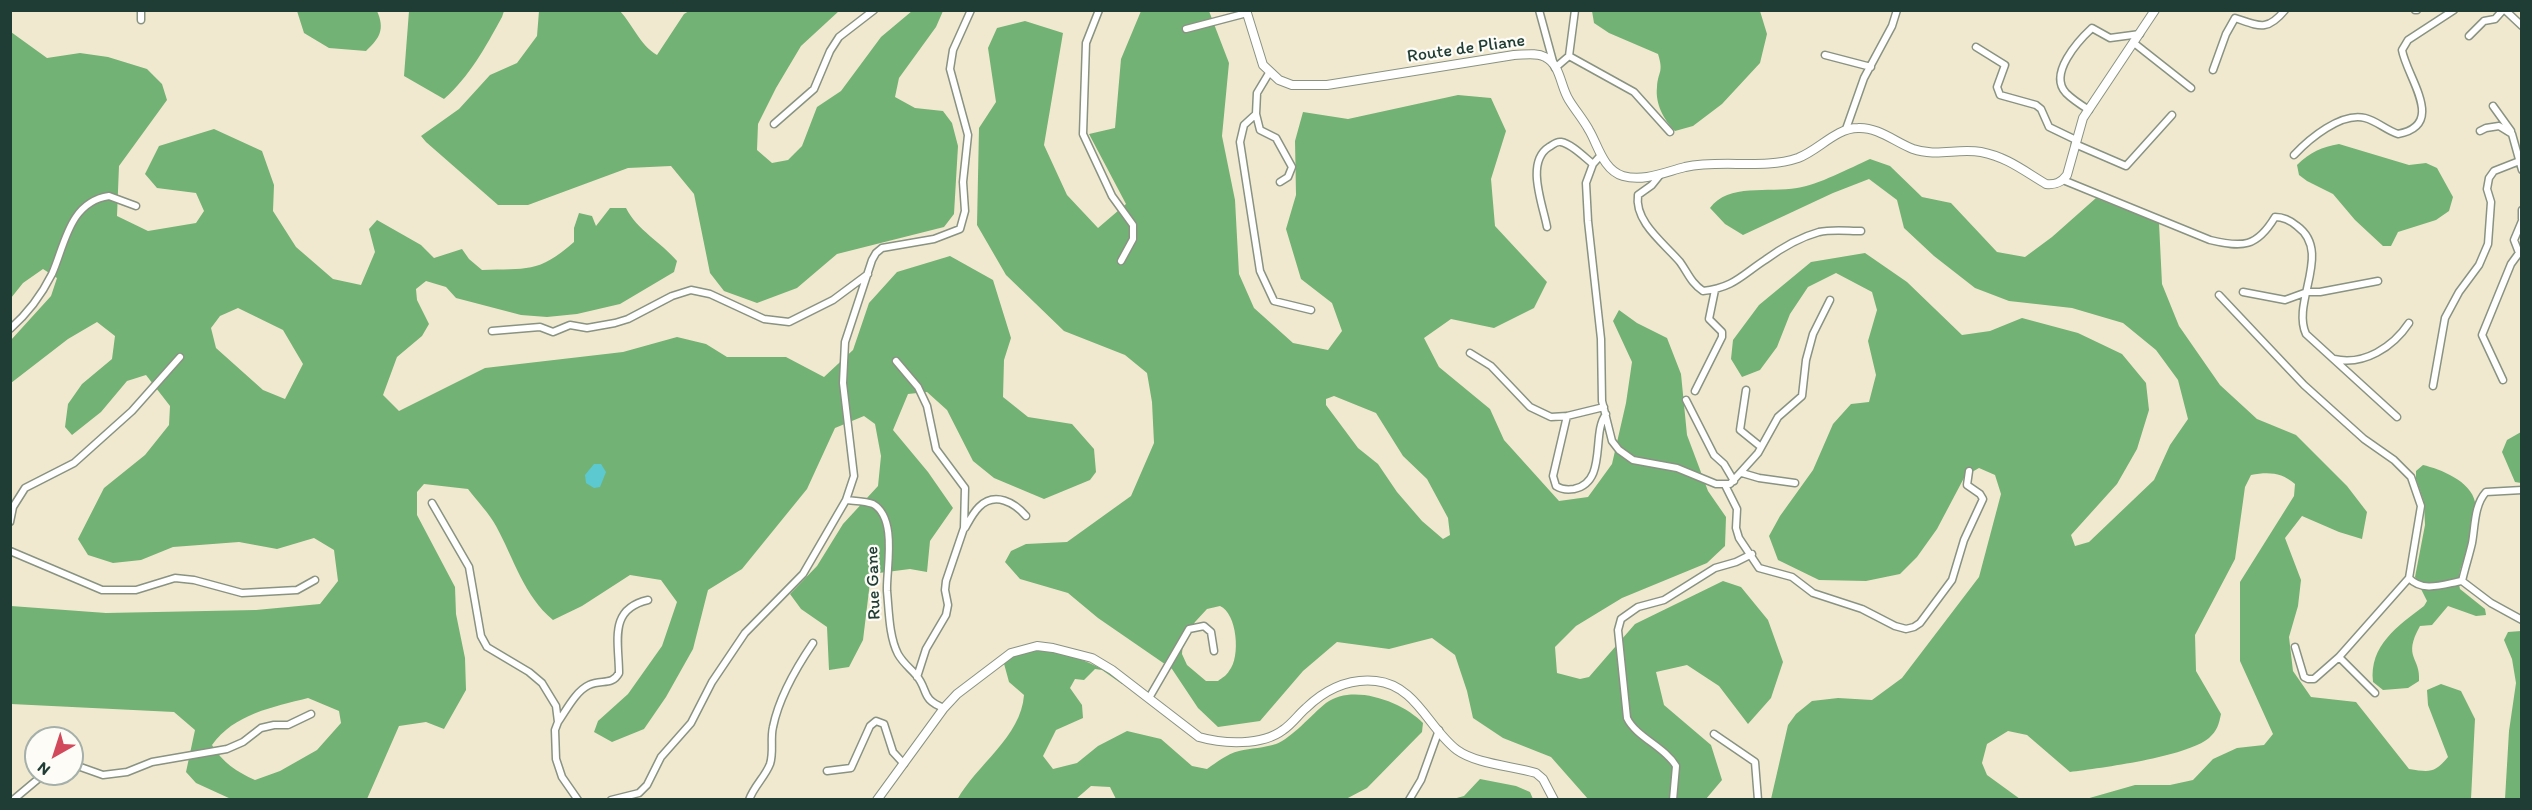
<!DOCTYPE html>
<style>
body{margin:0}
#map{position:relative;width:2532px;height:810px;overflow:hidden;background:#f1e9cf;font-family:Itim,sans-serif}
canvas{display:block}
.frame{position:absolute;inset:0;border:12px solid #1f3d34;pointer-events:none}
.north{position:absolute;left:24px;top:726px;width:60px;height:60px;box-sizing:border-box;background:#fdfcf7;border:2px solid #a4b0a9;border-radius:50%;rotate:219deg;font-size:16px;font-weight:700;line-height:24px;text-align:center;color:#1f3d34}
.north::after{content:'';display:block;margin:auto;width:21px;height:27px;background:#d1495b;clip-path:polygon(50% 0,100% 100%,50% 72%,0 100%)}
</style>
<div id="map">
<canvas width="2532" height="810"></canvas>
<div class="frame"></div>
<div class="north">N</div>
</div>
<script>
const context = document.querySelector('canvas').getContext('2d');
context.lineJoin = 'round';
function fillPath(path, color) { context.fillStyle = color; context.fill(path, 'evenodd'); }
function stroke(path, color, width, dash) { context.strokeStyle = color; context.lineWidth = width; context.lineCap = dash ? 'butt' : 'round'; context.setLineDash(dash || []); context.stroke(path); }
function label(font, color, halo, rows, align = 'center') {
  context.font = font + ' Itim,sans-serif'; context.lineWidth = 4.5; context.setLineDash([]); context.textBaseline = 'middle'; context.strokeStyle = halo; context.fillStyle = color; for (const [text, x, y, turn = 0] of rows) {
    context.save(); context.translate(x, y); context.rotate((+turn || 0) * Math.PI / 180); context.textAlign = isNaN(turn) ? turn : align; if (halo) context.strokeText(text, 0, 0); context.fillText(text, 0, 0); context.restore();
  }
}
fillPath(new Path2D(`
 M297,11H377C385,29 380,38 366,51L329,48L304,33Z
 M409,11H504L502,17C485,48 470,76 444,99L404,76Z
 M539,11H620C633,25 640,45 657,55L684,14L689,11H839L801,46L776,88L758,124L757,150L772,163L788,160L802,146L817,107L841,91L881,37L912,11H943L936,27L899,78L895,97L915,108L943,111L952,123L958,146L954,214L944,227L837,254L797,288L757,303L724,291L710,273L694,194L671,166L628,168L528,205H498L426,142L421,136L459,109L490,75L517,63L537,36Z
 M1141,11H1209L1229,63L1222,136L1235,200L1239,274L1254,308L1293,343L1328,350L1342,331L1332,303L1301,279L1286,229L1296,195L1295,141L1303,112L1348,119L1458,95L1491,98L1506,131L1491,179L1495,226L1547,282L1534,308L1494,328L1451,319L1424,338L1439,367L1490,409L1504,440L1559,501L1588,497L1612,464L1626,403L1632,362L1613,321L1619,310L1637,323L1667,338L1681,374L1687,435L1708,491L1726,517L1725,546L1707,563L1622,598L1576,626L1555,647L1557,673L1580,679L1589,677L1635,624L1723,581L1741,587L1768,620L1783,662L1771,698L1748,724L1719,686L1687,665L1656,672L1664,705L1711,745L1722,780L1706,799H1588L1551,757L1503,738L1473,718L1467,691L1455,655L1432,638L1389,649L1337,642L1303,671L1260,721L1218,727L1198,708L1172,669L1098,618L1068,593L1020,579L1005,562L1011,551L1026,544L1067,542L1131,496L1154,443L1152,402L1147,373L1125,355L1064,331L1006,275L977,225L979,128L996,102L988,48L997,28L1025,21L1063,33L1044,145L1067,195L1098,228L1126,204L1089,134L1115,128L1121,59ZM1334,396L1376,413L1403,456L1427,479L1448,518L1450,535L1443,539L1422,521L1397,492L1378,464L1358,448L1326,405V399ZM1220,606C1237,613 1241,657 1229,671C1227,675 1222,678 1218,681H1206L1187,665L1182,654L1183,642L1195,622L1207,609Z
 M1592,11H1760L1767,34L1760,63L1722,104L1693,126L1675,131C1664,120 1655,104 1657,87C1658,71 1664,73 1658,54L1609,33L1594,23Z
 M11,32L47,58L80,53L108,57L147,69L162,84L167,100L119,166L117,216L148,231L196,223L204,211L196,193L157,188L145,174L159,146L214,129L262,151L274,185L273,211L296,247L333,279L361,285L375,252L369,229L377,220L421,245L434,258L462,249L469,259L482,270C526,268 538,274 574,242V228L579,213L592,216L596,226L610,208H626C637,230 661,242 677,261L674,272L620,304L577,314L547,317L521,315L456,298L446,287L426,281L416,289L417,300L429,324L422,336L397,357L383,395L399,411L485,368L623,352L677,337L706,344L727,357H786L824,377L853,350L869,303L897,272L950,256L993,280L1011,338L1004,360L1003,397L1028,417L1072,424L1094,449L1096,472L1090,480L1044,499L994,478L973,461L947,410L927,392L908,394L893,430L928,472L953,508L930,541L927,572L910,569L871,574L863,640L849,667L829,670L827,627L801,609L790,594L817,566L843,524L878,486L881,456L875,424L864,416L835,428L807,489L742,569L708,590L693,649L666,697L644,729L612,742L594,732L598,721L628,694L662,646L677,602L661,580L630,575L582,606L553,620C524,596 514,559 496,526C489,513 477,501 468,489L424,484L417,492V515L455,587L456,614L465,658L466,690L444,729L426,722L399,726L367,799H231L196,783L186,772L195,730L174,712L11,704V606L106,613L256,610L320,604L338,581L334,550L314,538L277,549L239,542L173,547L141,560L113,563L88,555L78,539L104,488L145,455L169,425L170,406L146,375L127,381L101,412L72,435L65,427L68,404L82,384L112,359L115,336L97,322L68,339L11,383V340L51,296L57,278L43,269L23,283L11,298ZM238,308L283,330L303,364L285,399L263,390L216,348L211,328L220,316ZM308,698L339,711L341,723L317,750L280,771L255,780C237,772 222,762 212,745C234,714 273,707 308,698Z
 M2339,144L2409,165L2426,163L2437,168L2453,197L2449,211L2436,220L2398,232L2391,246H2383L2355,220L2333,194L2307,181L2299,175L2297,165C2310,152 2322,147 2339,144Z
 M1870,159L1890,166L1922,197L1951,203L1997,252L2025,257L2052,237L2096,198L2159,223L2162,284L2179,326L2220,385L2257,419L2296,435L2347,486L2367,512L2362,539L2339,532L2302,516L2285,538L2301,580L2298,606L2289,637L2293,671L2311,697L2356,702L2409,769C2429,772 2434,774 2448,757L2428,705L2427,690L2441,684L2461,691L2475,719L2471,799H2086L2135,785H2170L2193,780L2213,759L2237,748L2264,745L2273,734L2240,661V582L2294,496L2295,484C2281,472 2268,472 2251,475L2245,487L2235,559L2195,635L2196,671L2221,714C2219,724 2217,731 2209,738C2186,757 2101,768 2070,772L2027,735L2008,731L1987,744L1982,763L1987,775L2020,799H1771L1788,725L1796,714L1812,701L1838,698L1872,700L1902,678L1979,577L2001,494L1995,475L1979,468L1965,476L1937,529L1917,557L1900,574L1866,581L1819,580L1778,560L1769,536L1780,516L1813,470L1833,424L1851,404L1869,402L1876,375L1868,341L1877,310L1872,292L1836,273L1808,287L1790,314L1777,347L1760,370L1742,377L1731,359L1733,340L1759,305L1811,262L1865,253L1907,282L1962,335L1990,331L2022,318L2078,333L2122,354L2146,383L2149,410L2137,449L2117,484L2071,535L2075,546L2089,542L2154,480L2170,445L2188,419L2178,380L2156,350L2123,323L2072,308L2009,301L1975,288L1934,256L1904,228L1897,200L1869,179L1833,193L1743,235L1725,224L1710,208C1728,183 1769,193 1797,188C1818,185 1850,168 1870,159Z
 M2521,432V483L2515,482L2502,452L2507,440Z
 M2423,465C2440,469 2471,481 2475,502C2477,510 2471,536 2469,544C2465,560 2456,572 2460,589L2485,609L2486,615L2476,616L2448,606L2432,625L2420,626C2402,658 2421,657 2419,681L2408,688L2383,690L2373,682C2369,645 2398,626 2424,606L2427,601L2415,577L2425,525L2424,502L2416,479V471Z
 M2521,631V799H2505L2509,731L2516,683L2512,659L2504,640L2508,632Z
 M1032,650C1069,652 1092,662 1124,682L1122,684L1102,670L1095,669L1084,680L1075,679L1070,688L1082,705L1083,718L1056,730L1043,756L1053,769L1077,763L1098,746L1127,731L1161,739L1192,766L1207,769C1217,762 1227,754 1239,751C1251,748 1264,748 1276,744C1292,738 1312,714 1326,703C1353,683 1403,702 1423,723L1422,732L1367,788L1346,799H1116L1110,787L1091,786L1076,799L957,800C977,764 1021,737 1024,695L1009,682L1003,660Z
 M1480,779L1516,786L1530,792L1533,799H1453L1464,796Z`), '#72b275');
fillPath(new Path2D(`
 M594,464H601L606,472L600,487L594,488L586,483L585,475Z`), '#5cc9d1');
const minor = new Path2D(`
 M1099,10L1086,43L1083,134L1112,196L1133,225V239L1121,261
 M1539,10L1554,65
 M2415,10H2417
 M2505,10L2522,26
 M141,20V10
 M1186,29L1247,13
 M2469,36L2484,21L2495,19L2503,10
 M2134,43L2191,88
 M1976,47L2005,65L1997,87L2000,95L2036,105L2041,109L2049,127L2076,140
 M1825,55L1871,67
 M1569,56L1634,92L1670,132
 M1555,68L1569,56L1575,10
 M2213,70L2226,34L2235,18C2259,26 2267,32 2285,10
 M1269,73L1257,93L1256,114L1244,125L1240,142L1260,271L1274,301L1311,310
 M2493,106L2511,131
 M2089,110C2081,105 2072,99 2066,93C2048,74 2078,41 2092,28L2110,38L2140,34
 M1256,114L1260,130L1276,138L1292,167L1288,177L1280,182
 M774,124L814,89L830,51L839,37L874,10
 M1846,129L1864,78L1892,26L1897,10
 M2480,131L2486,128L2499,126L2512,134L2522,170
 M2075,144L2126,166L2172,115
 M1601,155L1593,164L1586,183L1588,221L1601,339L1602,401L1612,441L1619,450L1633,460L1677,468L1716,484H1730L1758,453L1778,417L1802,396L1806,360L1813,334L1830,300
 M2294,155C2309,139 2341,112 2365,118C2377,121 2386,130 2398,134C2447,125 2407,78 2402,50L2408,40L2454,10
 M1660,175L1652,185L1638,195C1634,222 1665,244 1680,262C1688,273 1691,283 1703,291C1733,288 1742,275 1765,260C1780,249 1801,237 1819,232C1832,229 1848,231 1861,231
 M2063,180L2210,240C2243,248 2257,247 2275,217C2284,217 2290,220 2297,226C2333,252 2291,302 2306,334L2397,417
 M2522,210V219
 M1547,227C1543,205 1525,162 1549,147C1553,145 1556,141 1561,142C1572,144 1584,157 1593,164
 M2243,292L2285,300L2307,292H2320L2378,281
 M2219,295L2304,385L2364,439L2394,460L2411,477L2421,506L2409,578C2423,593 2444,584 2462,581L2491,603L2522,620
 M10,329C27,314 42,294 52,274C65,245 69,202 109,196L136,206
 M492,331L540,327L553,332L570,325L587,328L615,323L628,319L672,296L691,290L710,294L764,319L789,322L833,300L868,274
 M1470,353L1491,366L1530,407L1551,417L1567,416L1604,407
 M2334,359C2364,366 2393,347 2409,323
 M896,361L918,387L927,406L936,449L965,488L964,528L946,581L945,590L948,605L946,615L926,649L917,677
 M2503,380L2482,335L2511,264L2519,253L2514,240L2522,221
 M2433,386L2445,318L2459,292L2479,265L2488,244L2491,202L2487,189L2489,178L2494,171L2522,160
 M1746,390L1740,430L1761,447
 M1695,391L1722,337V332L1709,319L1715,290
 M1686,400L1714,455L1724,464L1734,481
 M1567,416L1553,476L1556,486C1562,490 1567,490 1574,489C1608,482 1591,433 1606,414
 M1742,473L1759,478L1795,483
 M1725,485L1737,509L1736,528L1739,538L1759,568L1792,577L1813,593L1862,609L1895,626L1906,629L1914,627L1920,623L1952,580L1964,540L1983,499L1980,494L1967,485L1969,471
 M846,500C854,501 866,501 873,504C898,518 886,570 887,591C889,611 889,637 898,654C903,663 910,668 916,675C929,690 920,699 944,708
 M432,503L469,567L481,636L487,647L529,672L542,683L556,706L558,722L555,730L556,759L562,777L578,800
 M10,522L13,507L25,488L74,463L132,411L180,357
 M965,528C969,521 973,513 979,507C995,491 1015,503 1026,516
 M10,551L102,590H136L175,578L194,580L242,593L297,590L315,580
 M2462,581C2465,568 2469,556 2472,543C2475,527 2474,505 2486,492L2522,490
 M2295,647L2304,677L2308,679H2314L2339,657L2409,578
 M2339,657L2375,693
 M1149,698L1189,629L1204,626L1211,632L1214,651
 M558,722C567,709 576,691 589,685C601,679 612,686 619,673C619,642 608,609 648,600
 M1714,734L1755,762L1758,800
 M72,764L103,775L127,772L152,762L227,749L243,742L261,728L274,725H288L311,714
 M827,771L851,768L870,726L876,721L884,724L893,752L904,764
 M13,800L44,774
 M611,800L639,793L647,785L661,757L691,723L712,682L745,633L803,574L846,500L854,476L843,383L845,342L872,260L876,253L882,248L934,239L960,229L965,211L963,182L968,135L950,69L953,50L971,10
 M749,800C754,786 765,777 770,764C774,752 770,739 773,727C779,697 796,668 813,643
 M1409,800L1421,780L1439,730
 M1673,800L1676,766C1665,747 1636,737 1627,718L1618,630L1621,619L1638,607L1664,600L1715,568L1736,562L1752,554`);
const tertiary = new Path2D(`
 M1246,10L1263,65L1279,80L1292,85H1327L1514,55C1524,55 1536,52 1545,57C1561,65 1560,86 1569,100C1575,110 1583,119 1589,130C1598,145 1603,170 1623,176C1644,182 1665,172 1685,167C1722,159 1763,170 1798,158C1819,150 1836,128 1858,128C1878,127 1895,142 1913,149C1936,157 1958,148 1981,152C2007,157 2024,171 2046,184C2055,185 2061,183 2067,175L2083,118L2155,10
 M877,800L944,708L957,694L1011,653L1037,646L1053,648L1092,658L1112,670L1199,737C1223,744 1262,746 1283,730C1292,724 1298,715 1306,708C1326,689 1348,678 1376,681C1416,685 1429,729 1457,750C1476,764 1513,766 1536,773L1543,779L1554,800`);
stroke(minor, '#889382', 9);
stroke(tertiary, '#889382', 10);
stroke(minor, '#fff', 6);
stroke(tertiary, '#fff', 8);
label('18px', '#1f3d34', '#fdfcf7', [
 ["Route de Pliane",1466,49,-8],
 ["Rue Gane",874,583,-92]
]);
</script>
